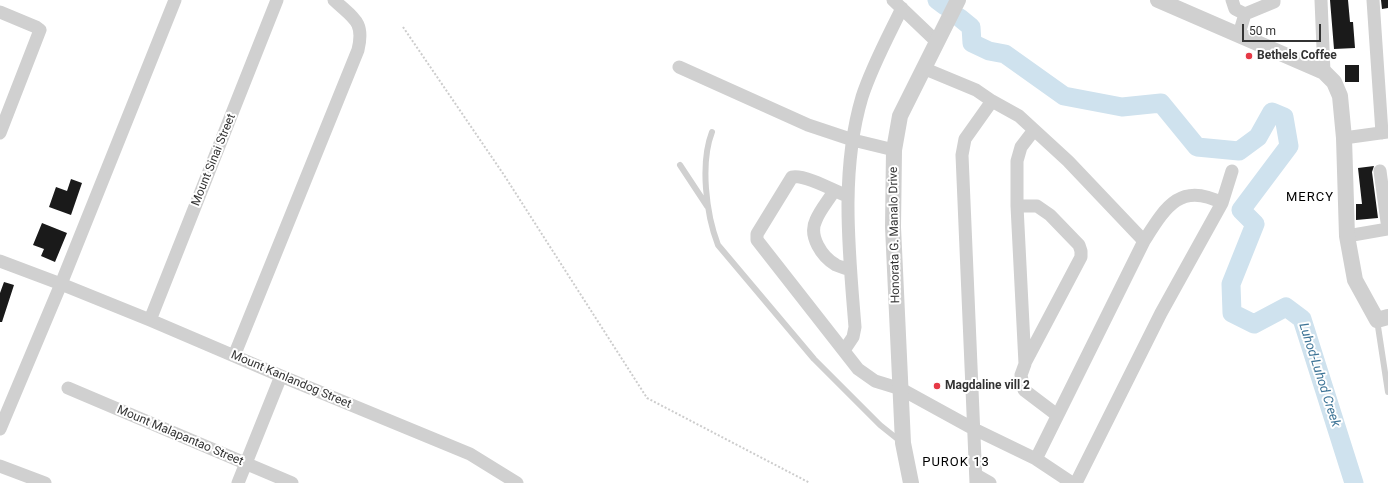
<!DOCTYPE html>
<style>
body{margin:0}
#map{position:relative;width:1388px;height:483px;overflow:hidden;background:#fff;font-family:Roboto,sans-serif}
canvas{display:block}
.scale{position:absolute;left:1242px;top:24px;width:79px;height:18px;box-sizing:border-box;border:2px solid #333;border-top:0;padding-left:5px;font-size:12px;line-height:14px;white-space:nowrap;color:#333;-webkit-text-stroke:3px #fff;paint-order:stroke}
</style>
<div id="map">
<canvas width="1388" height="483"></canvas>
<div class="scale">50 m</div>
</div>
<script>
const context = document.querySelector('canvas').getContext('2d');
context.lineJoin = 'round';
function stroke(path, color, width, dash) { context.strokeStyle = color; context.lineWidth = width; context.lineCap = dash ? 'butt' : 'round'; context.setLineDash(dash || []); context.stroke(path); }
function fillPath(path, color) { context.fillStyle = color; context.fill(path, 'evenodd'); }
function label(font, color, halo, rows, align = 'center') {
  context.font = font + ' Roboto,sans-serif'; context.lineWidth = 4; context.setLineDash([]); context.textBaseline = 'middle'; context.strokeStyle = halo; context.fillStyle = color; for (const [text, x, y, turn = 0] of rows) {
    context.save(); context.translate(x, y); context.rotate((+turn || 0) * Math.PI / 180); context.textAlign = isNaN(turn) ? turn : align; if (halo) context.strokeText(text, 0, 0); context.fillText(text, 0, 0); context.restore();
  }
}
stroke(new Path2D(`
 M937,0L945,6
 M960,18L971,27L972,43L989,51L1005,54L1064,96L1122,107L1161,103L1197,147L1239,151L1258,137L1272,112L1284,117L1289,146L1241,210L1255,224L1231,284L1232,313L1254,324L1286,307L1302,319L1354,483`), '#cfe2ee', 19);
fillPath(new Path2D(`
 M1330,0H1348L1350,22H1353L1355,48L1334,49Z
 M1381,0H1388V8L1382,9Z
 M1345,65H1359V82H1345Z
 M1374,166L1372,172L1378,218L1356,220V204H1362L1358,168Z
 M71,179L82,183L71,215L49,207L56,187L67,191Z
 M42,223L67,233L55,262L41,256L44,249L33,245Z
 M4,282L14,285L2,322H0V293Z`), '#1a1a1a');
stroke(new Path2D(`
 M403,27L504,175L647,398L810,483`), '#cdcdcd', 2, [2, 2]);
stroke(new Path2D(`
 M712,132C700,163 706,214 718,245L814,359L880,425L900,441
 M680,165L707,206
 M1377,320L1388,392`), '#d0d0d0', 6);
stroke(new Path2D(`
 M893,0L937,42
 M1232,0L1235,9L1245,14L1239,34
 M1321,0L1324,72
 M1373,0L1382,133
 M0,12L36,27L40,30L0,133
 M1245,14L1274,2V0
 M679,67L808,125L853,140L894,150
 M923,68L976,90L992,101L1019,116L1068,161L1144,241
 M1034,130L1021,147L1017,161V206L1025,364L1021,375L1024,390L1057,415
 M1344,138L1388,132
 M1380,171L1388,229
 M834,191C828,201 820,210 816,220C808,236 822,257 836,265C840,267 846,268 850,270
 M847,196C835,191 804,174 792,177L757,234V240L858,369L875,381L901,389L972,428L1036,459L1072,483
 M1017,206H1037L1050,215L1079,245L1081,251V257L1025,363
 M1347,236L1388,229
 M0,261L61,284L150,320L281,376L470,454L517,483
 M150,320L277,0
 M845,349L853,337L855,327C849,252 840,171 862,97C872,66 888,37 902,8
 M234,356L358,50C365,21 353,18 334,0
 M68,388L292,483
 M0,429L61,284L175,0
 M1036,459L1144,241C1165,208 1180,181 1222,203
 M0,466L45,483
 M976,475L990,483
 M238,483L281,376
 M976,483L962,155L965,139L992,101
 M1076,483L1161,313L1222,203L1232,171`), '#d0d0d0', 13);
stroke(new Path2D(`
 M1158,0L1324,72L1334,82L1340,96L1344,138L1347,236L1355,280L1377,320L1388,317
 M911,483L903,443L893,227L894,150L900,116L958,0`), '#d0d0d0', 16);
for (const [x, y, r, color] of [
 [1249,56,4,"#e63946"],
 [937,386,4,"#e63946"]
]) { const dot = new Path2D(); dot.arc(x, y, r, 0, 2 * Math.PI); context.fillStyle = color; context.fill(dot); stroke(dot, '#fff', 1.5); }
label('bold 12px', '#333', '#fff', [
 ["Bethels Coffee",1257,56],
 ["Magdaline vill 2",945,386]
], 'left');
label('12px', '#333', '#fff', [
 ["Mount Sinai Street",214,160,-68],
 ["Honorata G. Manalo Drive",895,235,-91],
 ["Mount Kanlandog Street",291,380,23],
 ["Mount Malapantao Street",180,436,23]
]);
context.letterSpacing = '1px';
label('13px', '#000', '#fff', [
 ["MERCY",1310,198],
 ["PUROK 13",956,463]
]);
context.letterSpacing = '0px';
label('italic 13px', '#3f7597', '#fff', [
 ["Luhod-Luhod Creek",1319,375,72]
]);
</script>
